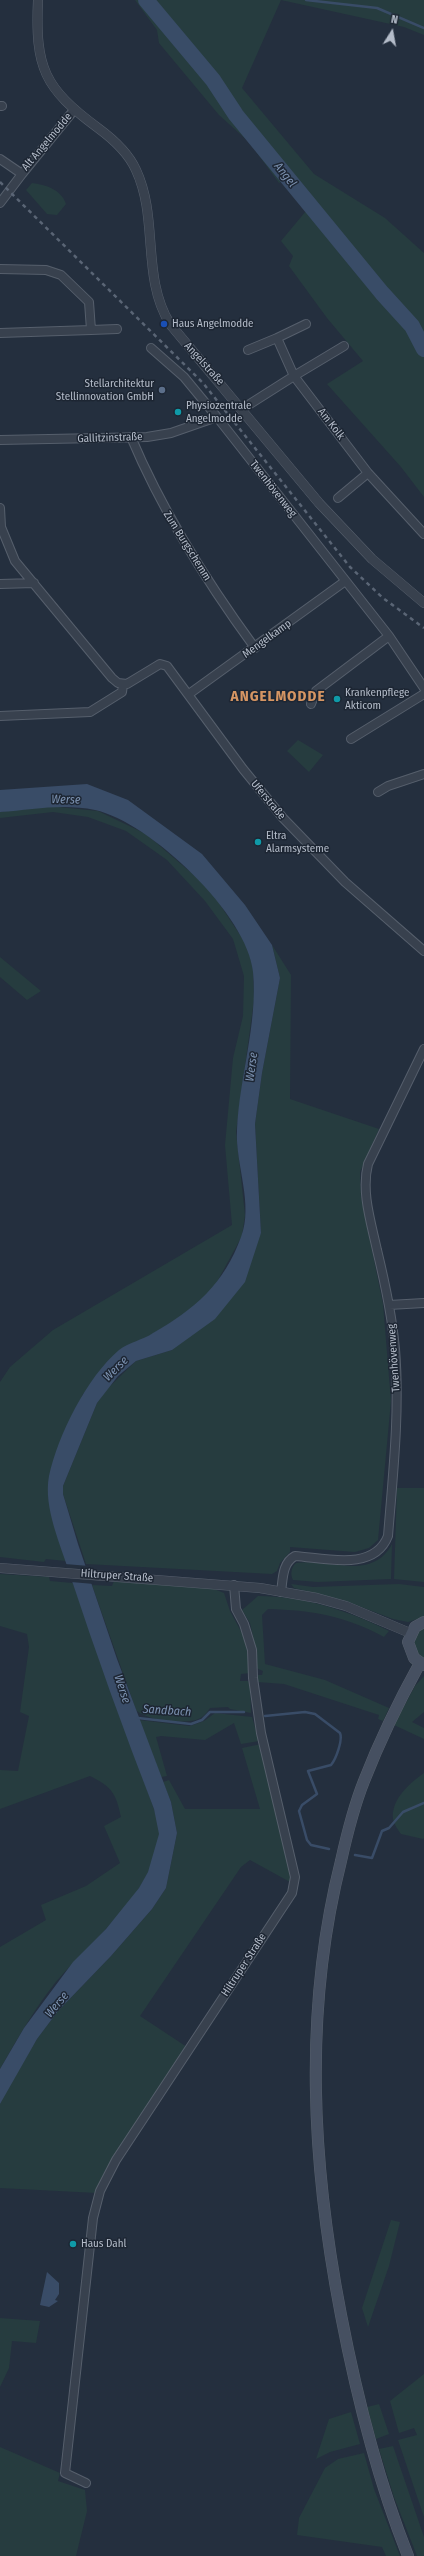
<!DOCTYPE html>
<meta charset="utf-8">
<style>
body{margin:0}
#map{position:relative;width:424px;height:2556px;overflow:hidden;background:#242f3e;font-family:"Fira Sans Condensed",sans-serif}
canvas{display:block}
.north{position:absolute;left:372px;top:12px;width:40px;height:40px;-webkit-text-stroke:3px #1d2633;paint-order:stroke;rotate:11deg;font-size:11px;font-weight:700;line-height:16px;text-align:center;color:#b4bcc9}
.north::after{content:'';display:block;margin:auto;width:14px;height:18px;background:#b4bcc9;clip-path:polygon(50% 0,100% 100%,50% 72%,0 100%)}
</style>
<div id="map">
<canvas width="424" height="2556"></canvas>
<div class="north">N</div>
</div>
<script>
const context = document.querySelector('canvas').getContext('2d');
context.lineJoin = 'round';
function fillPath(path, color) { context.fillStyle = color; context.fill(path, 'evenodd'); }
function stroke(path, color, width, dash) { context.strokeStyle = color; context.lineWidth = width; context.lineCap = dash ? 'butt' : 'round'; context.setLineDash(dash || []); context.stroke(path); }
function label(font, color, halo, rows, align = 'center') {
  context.font = font + ' "Fira Sans Condensed",sans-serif'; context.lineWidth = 3; context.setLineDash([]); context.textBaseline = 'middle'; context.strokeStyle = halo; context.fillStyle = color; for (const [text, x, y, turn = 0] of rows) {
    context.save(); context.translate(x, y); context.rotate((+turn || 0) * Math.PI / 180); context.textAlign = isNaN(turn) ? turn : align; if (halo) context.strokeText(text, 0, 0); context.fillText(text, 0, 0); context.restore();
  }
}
fillPath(new Path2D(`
 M135,0H424V35L404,27L281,0L242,88L314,174L385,218L424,253V497L401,467L327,384L363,361L327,318L289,266L293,256L281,241L311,205L289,177L279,183L249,142L219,115L159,43L157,30Z
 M32,183C46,185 61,189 66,204L57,215L47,214L26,190Z
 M298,740L323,755L309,772L287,751Z
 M49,806L98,811L146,834L209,888L248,947L253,970L254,1000L236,1132L245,1215L242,1236L212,1291L192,1310L146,1338L83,1394L57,1451L49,1478L66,1561L46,1559L44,1562L0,1557V1382L10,1367L53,1330L232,1225L225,1145L233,1058L243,1016L244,976L233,939L205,901L167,860L126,831L88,817L53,812L0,818V812Z
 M272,945L291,975L290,1099L379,1129L360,1172L361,1197L383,1304L391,1401L378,1540L369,1548L355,1552L290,1547V1552L280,1563L277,1571L272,1574L86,1564L63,1494V1486L97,1403L107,1389L136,1361L172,1350L261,1233L255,1124L262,1073L280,978Z
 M0,957L41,991L27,1000L0,977Z
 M397,1488H424V1582L394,1579Z
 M392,1544L391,1579L318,1582L293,1580C290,1575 291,1567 296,1563C328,1558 372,1582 392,1544Z
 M0,1574L49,1577L50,1581L73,1583L154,1809C156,1817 160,1827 159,1836C154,1895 87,1943 52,1987C32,2013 16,2041 0,2069V1947L46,1920L41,1905L86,1886L120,1863L104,1826L121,1817C116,1793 112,1787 90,1776L0,1809V1770L18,1771L29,1716L20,1712L29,1647L27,1634L0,1626Z
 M114,1581L214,1589L224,1593L230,1611L243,1635L247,1650L250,1673L241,1674L240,1681H248L250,1683L251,1713L230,1709L228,1707L210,1708C208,1711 205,1715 202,1717C191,1726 146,1721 136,1710L92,1585L112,1586Z
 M291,1584L313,1587L399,1584L424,1587V1617L408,1622L393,1619L343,1600L294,1588Z
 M258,1596C304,1596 349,1611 389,1631L384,1637C346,1616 311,1610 268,1609L262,1615L265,1664L325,1680L389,1708L383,1721L378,1719L379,1715L284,1684L257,1682L258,1675H262L263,1671L256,1668L253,1636L250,1623L242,1610Z
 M424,1627V1659C412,1650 411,1635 424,1627Z
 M424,1676V1712L412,1722L424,1728V1739L394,1725L415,1686Z
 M215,1713L252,1717L259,1741L241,1744L234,1723L205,1740L161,1736L156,1737L167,1776L161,1777L139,1720L190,1726L204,1721Z
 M261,1744L292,1876L290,1882L250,1860L241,1867L140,2016L187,2047L104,2173L97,2193L0,2188V2104L6,2090L37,2039L58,2011L111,1956L152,1909L166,1888L177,1833L171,1802L163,1782L169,1780L185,1809H260L242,1748Z
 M424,1773V1838L423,1839L401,1834C398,1830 394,1824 393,1819C391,1799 410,1783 424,1773Z
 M391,2220L400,2222L389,2266L368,2327L362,2308Z
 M0,2318L40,2321L36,2343L12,2341L9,2368L0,2387Z
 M424,2374V2517L398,2440L417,2435L414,2428L399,2433L390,2401Z
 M379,2404L389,2434L376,2439L367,2407Z
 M351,2412L360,2444L330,2452L316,2459L329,2419Z
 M393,2446L424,2537V2556H417L394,2497L379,2449Z
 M0,2447L60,2473L58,2481L85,2490L87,2511L76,2556H0Z
 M364,2453L374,2489L400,2556H386L382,2547L297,2535L299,2518L325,2468L338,2459Z`), '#263c3f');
fillPath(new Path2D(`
 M87,784L128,800L202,854L245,905L272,945L280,978L262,1073L255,1124L261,1233L245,1282L215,1319L172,1350L136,1361L118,1376L97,1403L63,1486V1494L78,1544L117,1659L171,1802L177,1833L166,1888L152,1909L111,1956L58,2011L37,2039L0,2104V2069L24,2028L73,1962L106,1929L139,1888L148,1872L159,1834L154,1809C124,1732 96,1654 70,1575C61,1545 43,1508 49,1476C58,1435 87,1377 119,1350C129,1342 143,1340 153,1333C195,1309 224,1284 241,1237C254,1204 235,1164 237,1130C239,1078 258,1024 253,972C248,915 150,822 95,810C62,803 32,810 0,812V790Z
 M47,2272L59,2283V2294L55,2300L58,2301L49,2307L40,2305Z`), '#394c67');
fillPath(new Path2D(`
 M65,1564L89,1566L94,1584L71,1582Z`), '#242f3e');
stroke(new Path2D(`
 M306,0L377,8L424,28
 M265,1716L305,1712L315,1714L340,1733C343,1740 336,1759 331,1765L308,1771L317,1794L302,1805L299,1811L307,1840L311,1845L329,1849
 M138,1718L191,1724L202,1720L210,1712H244
 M355,1855L372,1858L382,1831L389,1828L403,1812L424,1803`), '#394c67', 2.5);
stroke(new Path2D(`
 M146,0L213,80L236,115L382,293L412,326L424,349`), '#394c67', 16);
const minor = new Path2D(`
 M0,106H2
 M0,159L22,174L74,110
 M0,203L22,174
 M0,269L46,270L61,275L89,302L91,330L0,333
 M306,324L277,338L294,376L344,346
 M91,330L117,329
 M151,348L184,377L217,417L389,636L424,688
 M248,350L277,338
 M242,409L294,376L368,473L424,534
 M131,437C163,513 206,581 255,648
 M0,440L147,437L171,433L217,417
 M338,498L368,473
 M0,508L1,527L15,561L112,678L118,683L127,684L160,664L167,666L243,769L283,818L345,882L424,951
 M0,584L34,583
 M189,694L344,582
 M311,704L316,691L389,636
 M0,716L90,712L122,692L123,685
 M351,739L424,694
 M378,792L388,786L424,774
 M389,1305L424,1303
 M281,1592C283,1579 282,1563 295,1556C325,1558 374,1572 388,1536C393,1474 400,1411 395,1349C392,1315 385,1283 377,1250C371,1222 361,1192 368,1164L424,1049
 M86,2483L65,2473L93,2218L100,2191L116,2160L292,1893L295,1877L261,1733L253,1678L252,1650L244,1624L236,1609L234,1585`);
const tertiary = new Path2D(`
 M38,0C35,68 44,88 98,128C113,139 128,152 136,170C159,219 141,277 170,324L319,503L372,559L424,603
 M0,1568L260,1588L317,1598L346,1606L410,1633`);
const secondary = new Path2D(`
 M424,1622L415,1627L408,1642L414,1658L424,1665
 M408,2556C377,2478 357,2398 341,2315C312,2165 303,2011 341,1861C347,1834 354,1806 364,1781C380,1740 399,1701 420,1663`);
stroke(minor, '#565f6c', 10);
stroke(tertiary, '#565f6c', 10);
stroke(secondary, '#565f6c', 12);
stroke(minor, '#38414e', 8);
stroke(tertiary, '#38414e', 9);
stroke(secondary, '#465061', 11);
stroke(new Path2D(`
 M0,182L203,383L350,567L383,598L424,628`), '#5a6575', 2.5, [4, 4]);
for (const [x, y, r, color] of [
 [164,324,4,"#1a4fb4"],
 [162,390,4,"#5c6f8a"],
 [178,412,4,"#0f9aa8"],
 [337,699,4,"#0f9aa8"],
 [258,842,4,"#0f9aa8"],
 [73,2244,4,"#0f9aa8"]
]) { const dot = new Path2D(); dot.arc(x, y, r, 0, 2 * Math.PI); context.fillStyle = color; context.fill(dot); stroke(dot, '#1d2633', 1.5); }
label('11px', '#b4bcc9', '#1d2633', [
 ["Alt Angelmodde",47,142,-50],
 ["Angelstraße",204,364,48],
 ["Am Kolk",331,424,52],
 ["Gallitzinstraße",110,438,-2],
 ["Twenhövenweg",273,489,52],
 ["Zum Burgschemm",187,546,58],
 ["Mengelkamp",267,639,-36],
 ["Uferstraße",268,800,50],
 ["Twenhövenweg",394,1358,-94],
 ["Hiltruper Straße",117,1576,4],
 ["Hiltruper Straße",244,1965,-57]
]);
label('11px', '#b4bcc9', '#1d2633', [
 ["Haus Angelmodde",172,324],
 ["Stellarchitektur",154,384,"right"],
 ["Stellinnovation GmbH",154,397,"right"],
 ["Physiozentrale",186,406],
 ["Angelmodde",186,419],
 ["Krankenpflege",345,693],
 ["Akticom",345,706],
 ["Eltra",266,836],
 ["Alarmsysteme",266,849],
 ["Haus Dahl",81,2244]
], 'left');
label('italic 12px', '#7c92b1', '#1d2633', [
 ["Angel",285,175,51],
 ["Werse",66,800,1],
 ["Werse",252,1067,-82],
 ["Werse",116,1369,-45],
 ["Werse",122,1689,72],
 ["Sandbach",167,1711,4],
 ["Werse",57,2005,-50]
]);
context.letterSpacing = '1px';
label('bold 15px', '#d59563', '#1d2633', [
 ["ANGELMODDE",278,697]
]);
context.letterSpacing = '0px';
</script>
